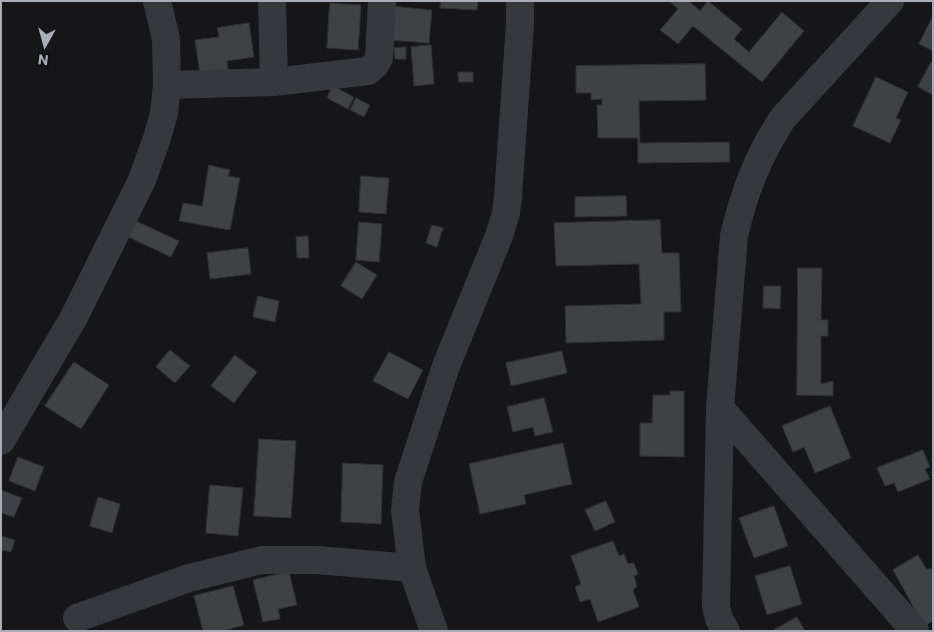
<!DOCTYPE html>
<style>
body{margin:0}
#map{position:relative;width:934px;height:632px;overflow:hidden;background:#161618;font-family:Commissioner,sans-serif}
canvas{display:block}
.frame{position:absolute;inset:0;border:2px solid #a8adb8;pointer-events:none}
.north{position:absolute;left:20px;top:20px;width:50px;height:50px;-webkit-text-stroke:4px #111113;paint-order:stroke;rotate:187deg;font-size:14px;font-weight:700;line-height:20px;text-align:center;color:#a8adb8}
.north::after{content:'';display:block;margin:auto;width:18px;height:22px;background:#a8adb8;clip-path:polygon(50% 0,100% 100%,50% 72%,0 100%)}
</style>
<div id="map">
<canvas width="934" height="632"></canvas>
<div class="frame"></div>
<div class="north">N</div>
</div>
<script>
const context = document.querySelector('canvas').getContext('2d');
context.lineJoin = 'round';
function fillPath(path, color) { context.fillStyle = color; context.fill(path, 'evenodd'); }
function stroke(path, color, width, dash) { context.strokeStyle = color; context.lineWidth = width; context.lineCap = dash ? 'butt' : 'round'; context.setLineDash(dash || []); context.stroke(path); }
const building = new Path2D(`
 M441,1H478L477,10L440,8Z
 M669,1H689L700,11L708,1L742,29L734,39L749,52L782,12L804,31L762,82L693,26L678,44L660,30L678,9Z
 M330,3L361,5L358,50L327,48Z
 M390,6L432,10L429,43L387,40Z
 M933,16V51L919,44Z
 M249,23L254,57L227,61L229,78L201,82L195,40L219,37L217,28Z
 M431,45L434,84L414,86L411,47Z
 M406,47V59H395L394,48Z
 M931,62L933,63V95L918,87Z
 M705,64L706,100L639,101L640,143L729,142L730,162L638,163V138H598L597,105H602V99L591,100V93H576V66Z
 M458,72H473V82H459Z
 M876,77L908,92L896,118L901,120L890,143L853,126Z
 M333,86L354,97L348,109L327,98Z
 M356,98L370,105L364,117L350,110Z
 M209,165L230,170L228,176L240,178L230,230L179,221L183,203L202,206Z
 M361,176L389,178L386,214L359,212Z
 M626,196L627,216L575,217V197Z
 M134,220L179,241L171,257L126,236Z
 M660,220L662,253H679L681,312H664V340L566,343L565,306L641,304L639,264L556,266L554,223Z
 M359,222L382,224L379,262L356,260Z
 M432,225L443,228L437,247L426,243Z
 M308,236L309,258H297L296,237Z
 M248,248L251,274L210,279L207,253Z
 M356,262L377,275L362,299L341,286Z
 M798,268H822L821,320H828V336H821V384L833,381V396L797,395Z
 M764,286H781L780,309L763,308Z
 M258,296L279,301L275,322L253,317Z
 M170,350L190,366L175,383L156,367Z
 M562,351L567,373L511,386L506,363Z
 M389,352L423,370L408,399L373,381Z
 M235,355L257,372L234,403L211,386Z
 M74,362L109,385L81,429L45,406Z
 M670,391H684V457L640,456V423H652L653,395H670Z
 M544,398L553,432L535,436L533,427L513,432L507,407Z
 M830,406L851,458L815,473L804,447L793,452L782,426Z
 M259,439L296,441L291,518L254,516Z
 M563,443L572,484L524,495L526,504L480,514L469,464Z
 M923,450L930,467L925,469L930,479L898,492L894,483L885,486L877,468Z
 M18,457L44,467L35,491L9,481Z
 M343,463L383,465L381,524L341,522Z
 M210,485L243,488L238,536L206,533Z
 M1,490L22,498L14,517L1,513Z
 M98,497L120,504L112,533L90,526Z
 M606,501L615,522L595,531L585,510Z
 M774,506L788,546L754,558L739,518Z
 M1,536L15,540L11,552L3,550L1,555Z
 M613,541L619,556L624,554L628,564L634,563L638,574L634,576L637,586L633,590L639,607L598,622L590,599L580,602L575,587L581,584L571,556Z
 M918,555L927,570L931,568L933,571V621L924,626L893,570Z
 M790,566L802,604L767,615L755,576Z
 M289,572L297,605L278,609L280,619L263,622L253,580Z
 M233,586L244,625L222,631H203L194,596Z
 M797,617L805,631H772Z`);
fillPath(building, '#404145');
stroke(building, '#303034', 1);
stroke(new Path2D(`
 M272,1L274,82
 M167,85L274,82L368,71L375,65L379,58L382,1
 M720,408L915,631
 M1,441L74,317L142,180L157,138L164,113L167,85L166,39L157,1
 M77,618L189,578L262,560H317L412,568
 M434,631L412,568L405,510L408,482L446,366L499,236L506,213L508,196L520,24V1
 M726,631L719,619L716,606L720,408L734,236C744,192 758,156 783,118L890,1`), '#37383d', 28);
</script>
